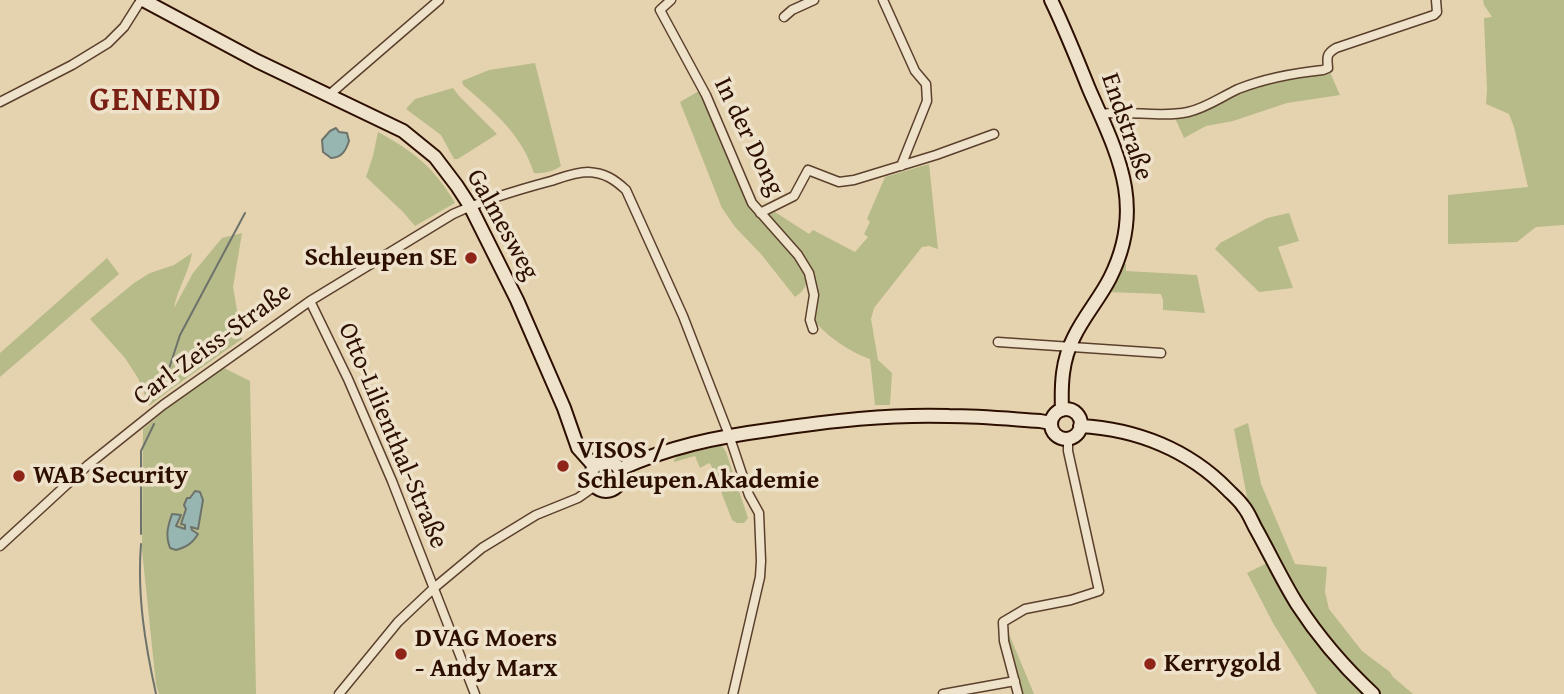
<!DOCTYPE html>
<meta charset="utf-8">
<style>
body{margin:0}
canvas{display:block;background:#e5d2af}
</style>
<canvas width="1564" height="694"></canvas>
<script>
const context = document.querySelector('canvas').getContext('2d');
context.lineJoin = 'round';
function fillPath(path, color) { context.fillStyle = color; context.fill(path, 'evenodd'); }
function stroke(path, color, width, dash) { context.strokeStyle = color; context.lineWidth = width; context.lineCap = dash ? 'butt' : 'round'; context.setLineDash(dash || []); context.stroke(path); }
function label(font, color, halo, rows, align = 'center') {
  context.font = font + ' "Gentium Book Plus",serif'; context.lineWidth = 7; context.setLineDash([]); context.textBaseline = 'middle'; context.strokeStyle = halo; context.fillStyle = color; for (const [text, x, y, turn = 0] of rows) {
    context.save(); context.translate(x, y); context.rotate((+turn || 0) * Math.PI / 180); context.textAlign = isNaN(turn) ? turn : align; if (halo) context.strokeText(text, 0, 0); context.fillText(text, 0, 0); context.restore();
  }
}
fillPath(new Path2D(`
 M1483,0H1564V225L1536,227L1517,242L1448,244V195L1528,187L1514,127L1509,114L1486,104L1487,90L1484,18L1492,17L1484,5Z
 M535,63L561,166C555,171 542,174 534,173C531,166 529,159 525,152C511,125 485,104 463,85L462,81L489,70Z
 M1329,70L1340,95L1287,103L1233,121L1206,126L1184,138L1174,116L1269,81Z
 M453,88L459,96L497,134L458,159H454L441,135L406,109L415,99Z
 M699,91L739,185L749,204L804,269C809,281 807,289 795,297L761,254L735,227L722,208L680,102Z
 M378,132C413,151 434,167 455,203L415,226L403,212L366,177L373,156Z
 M929,164L938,249L929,246L922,247L874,308L871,319L878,360L892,373L890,405H875L870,359C850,352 826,336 813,319C816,303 818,288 812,272L767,215L775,212L809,234L813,230L855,252L868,237L864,234L870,222L867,219L885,177Z
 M1289,213L1299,241L1278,247L1293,288L1259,292L1215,249L1220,243L1267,218Z
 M242,233L233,287L242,339L174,387L149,406L138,378L125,358L90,319L134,283L150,273L174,265L192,253C189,272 177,290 174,308L193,273L222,238Z
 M107,258L119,274L0,377V353Z
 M1122,264H1126V271L1197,275L1205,313L1163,310V300L1161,294L1108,292Z
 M218,365L250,381L256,694H159L156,685L142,550L143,429Z
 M1248,423L1261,484L1295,564L1327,567L1325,592L1329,609L1362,651L1390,672L1393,677L1413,694H1317L1273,623L1247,573L1267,563L1255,539L1234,429Z
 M719,446H722L726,452L748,518L744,523H737L732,520L711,465L709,463L700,468L695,456L674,462V460L677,456Z
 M1009,634L1034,694H1020L1006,636Z`), '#b7bb89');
const water = new Path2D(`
 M336,128L339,132L347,133L349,141C346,150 342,158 331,158L323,152L322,140L330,131Z
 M195,491L200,492L203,500L198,529L191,527L192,530L198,534C192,544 186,547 176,550L170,548C165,535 168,526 172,514L181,515L176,526L185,529V525L181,524L186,509L184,505L187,498H190Z`);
fillPath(water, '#97b6b2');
stroke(water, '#6d736b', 2);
stroke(new Path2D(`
 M161,393L180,335L245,213
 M141,534V451L154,424
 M141,544C137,595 145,644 156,694`), '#6d736b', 2);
const street = new Path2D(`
 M671,0L660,10L706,95L752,203L798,255L809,273L814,295L810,320L813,329
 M883,0L915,71L926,84L927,101L901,166
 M784,17L792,10L814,0
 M329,95L439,0
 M0,102L72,65L108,43L124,27L141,0
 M1101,114C1129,110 1160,118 1188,112C1206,108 1221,97 1238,89C1266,78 1294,73 1323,70L1328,68C1327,57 1326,54 1336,48L1434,15L1437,12L1436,0
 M760,213L794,196L808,170L839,182L854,180L936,155L994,134
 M310,301L348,379L392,481L475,694
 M998,342L1161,353
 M0,546L88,465L163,405L310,301L453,214C486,199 517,190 551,181C563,177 576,172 588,172C605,173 614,179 626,190L683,316L729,435L749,495L759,513L761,561L760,577L733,694
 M339,694L398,622L434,588L482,548L536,515L578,498L595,486
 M943,694L1015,681
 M1018,694L1004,641L1003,622L1025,609L1071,600L1099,591L1068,451V439`);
const secondary = new Path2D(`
 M143,0L257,61L403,131L435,157L457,186L470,206L517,300L564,408L578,448L594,466
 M1051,0C1065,29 1077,59 1089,89C1118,155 1146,206 1110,278C1100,298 1084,316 1074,337C1062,360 1061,384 1062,410
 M1051 424a15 15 0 1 1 30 0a15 15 0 1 1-30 0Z
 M1080,426C1137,429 1189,450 1228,490C1233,495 1239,500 1243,506C1249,513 1252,522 1256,529C1270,554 1282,580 1297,604C1319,638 1344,667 1373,694
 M591 476a15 15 0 1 1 30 0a15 15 0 1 1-30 0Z
 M620,469C669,447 716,437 769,430C829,421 889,414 949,416C980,416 1010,419 1040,421L1051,423`);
stroke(street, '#5b402c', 11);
stroke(secondary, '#2d0f00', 16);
stroke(street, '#eee2cb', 8);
stroke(secondary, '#eee2cb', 12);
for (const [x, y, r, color] of [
 [471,258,7,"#8f2418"],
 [563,466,7,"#8f2418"],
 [19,476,7,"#8f2418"],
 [401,654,7,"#8f2418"],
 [1150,664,7,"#8f2418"]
]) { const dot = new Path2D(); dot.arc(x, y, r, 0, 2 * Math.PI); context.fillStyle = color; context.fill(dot); stroke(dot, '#eee2cb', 2.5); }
label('26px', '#2d0f00', '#eee2cb', [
 ["Endstraße",1126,127,71],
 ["In der Dong",748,137,64],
 ["Galmesweg",502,225,61],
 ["Carl-Zeiss-Straße",213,345,-36],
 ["Otto-Lilienthal-Straße",392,436,67]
]);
label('bold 26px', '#2d0f00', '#eee2cb', [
 ["Schleupen SE",457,258,"right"],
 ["VISOS /",577,451],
 ["Schleupen.Akademie",577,481],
 ["WAB Security",33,476],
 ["DVAG Moers",415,639],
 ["- Andy Marx",415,669],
 ["Kerrygold",1164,664]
], 'left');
context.letterSpacing = '2px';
label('bold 33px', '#7a1f14', '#eee2cb', [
 ["GENEND",156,102]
]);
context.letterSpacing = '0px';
</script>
